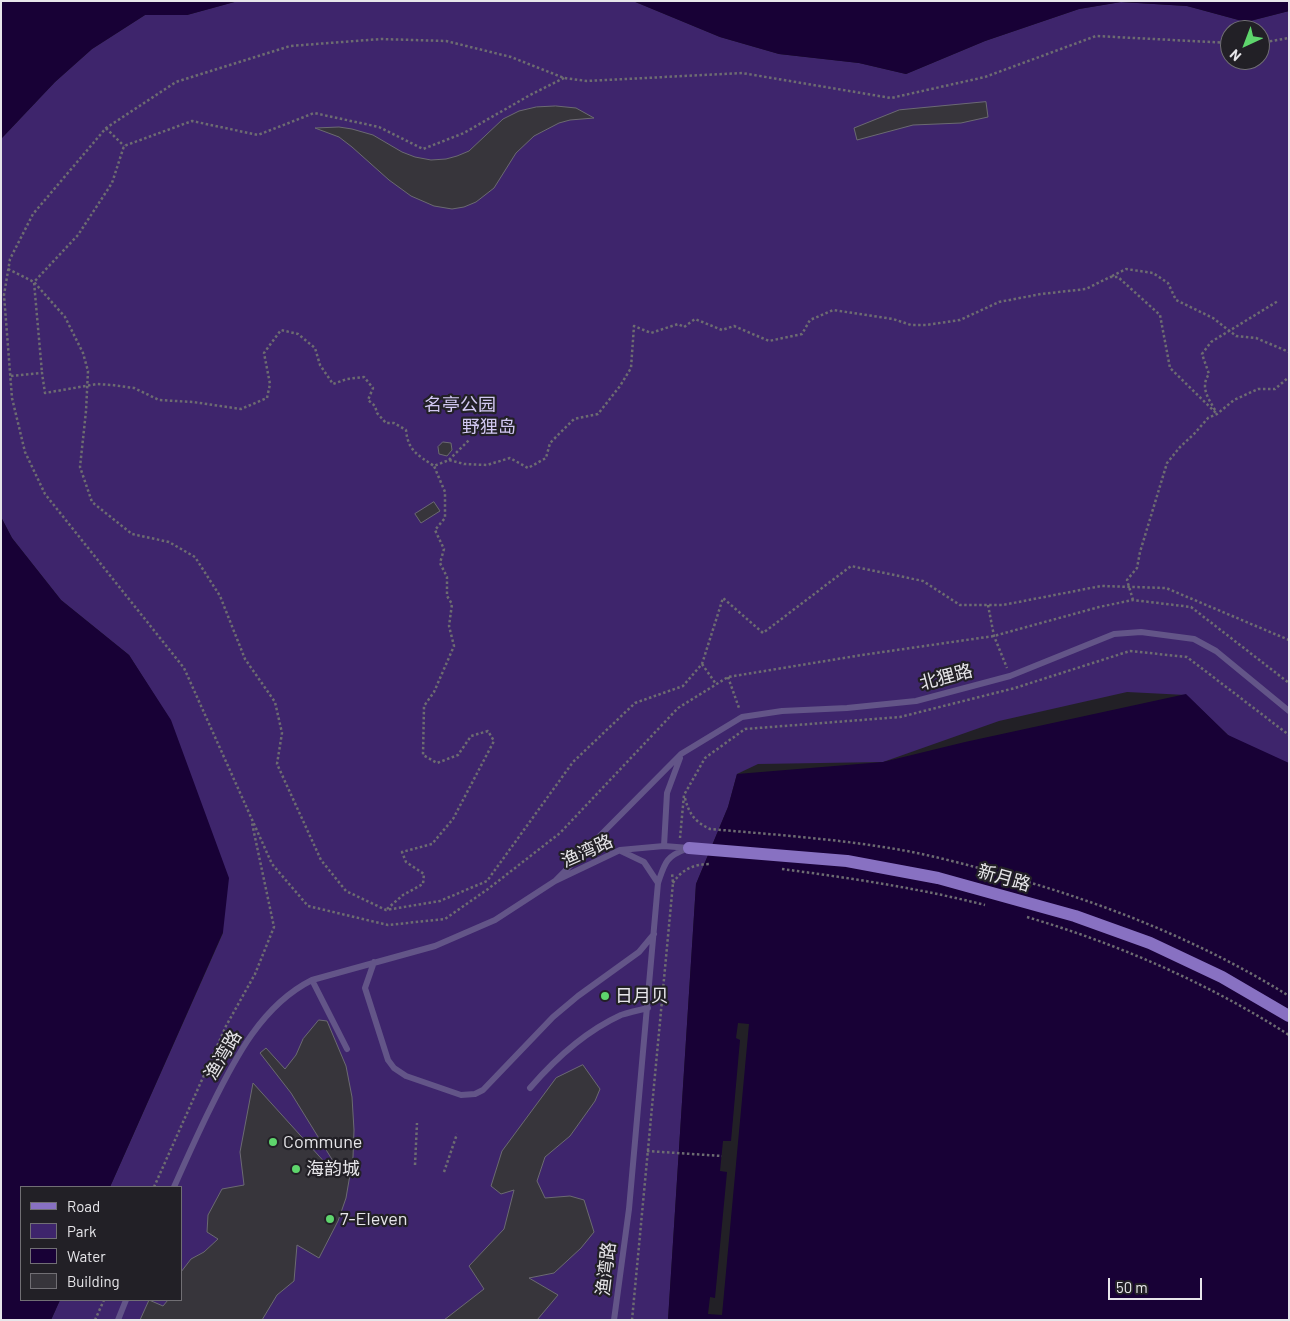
<!DOCTYPE html>
<meta charset="utf-8">
<style>
body{margin:0}
#map{position:relative;width:1290px;height:1321px;overflow:hidden;background:#222026;font-family:Barlow,sans-serif}
canvas{display:block}
.frame{position:absolute;inset:0;border:2px solid #e7e6ea;pointer-events:none}
.legend{position:absolute;left:20px;top:1186px;width:162px;height:115px;box-sizing:border-box;background:#222026;border:1px solid #716f74;margin:0;padding:6px 9px;list-style:none;font-size:15px;color:#e7e6ea}
.legend li{display:flex;align-items:center;gap:10px;height:25px}
.legend b{width:25px;border:1px solid #716f74}
.north{position:absolute;left:1220px;top:20px;width:50px;height:50px;box-sizing:border-box;background:#222026;border:1px solid #716f74;border-radius:50%;rotate:223deg;font-size:14px;font-weight:700;line-height:20px;text-align:center;color:#e7e6ea}
.north::after{content:'';display:block;margin:auto;width:18px;height:22px;background:#5ed56c;clip-path:polygon(50% 0,100% 100%,50% 72%,0 100%)}
.scale{position:absolute;left:1108px;top:1278px;width:94px;height:22px;box-sizing:border-box;border:2px solid #e7e6ea;border-top:0;padding-left:6px;font-size:15px;line-height:18px;white-space:nowrap;color:#e7e6ea;-webkit-text-stroke:4px #222026;paint-order:stroke}
</style>
<div id="map">
<canvas width="1290" height="1321"></canvas>
<div class="frame"></div>
<ul class="legend">
<li><b style="height:6px;background:#8871c2"></b>Road</li>
<li><b style="height:14px;background:#3e256c"></b>Park</li>
<li><b style="height:14px;background:#180136"></b>Water</li>
<li><b style="height:14px;background:#37353b"></b>Building</li>
</ul>
<div class="north">N</div>
<div class="scale">50 m</div>
</div>
<script>
const context = document.querySelector('canvas').getContext('2d');
context.lineJoin = 'round';
function fillPath(path, color) { context.fillStyle = color; context.fill(path, 'evenodd'); }
function stroke(path, color, width, dash) { context.strokeStyle = color; context.lineWidth = width; context.lineCap = dash ? 'butt' : 'round'; context.setLineDash(dash || []); context.stroke(path); }
function label(font, color, halo, rows, align = 'center') {
  context.font = font + ' Barlow,"Noto Sans SC",sans-serif'; context.lineWidth = 4.5; context.setLineDash([]); context.textBaseline = 'middle'; context.strokeStyle = halo; context.fillStyle = color; for (const [text, x, y, turn = 0] of rows) {
    context.save(); context.translate(x, y); context.rotate((+turn || 0) * Math.PI / 180); context.textAlign = isNaN(turn) ? turn : align; if (halo) context.strokeText(text, 0, 0); context.fillText(text, 0, 0); context.restore();
  }
}
fillPath(new Path2D(`
 M238,1H633L720,37L779,54L859,63L906,74L985,41L1079,9L1121,2L1187,6L1246,22L1289,11V784L1228,735L1186,695L1127,692L999,721L883,762L758,764L737,774L728,807L696,884L668,1320H51L60,1300H181V1187H110L223,933L170,720L129,655L61,600L12,538L1,517V139L55,82L92,49L145,15H187ZM1230,30H1260V60H1230Z`), '#3e256c');
fillPath(new Path2D(`
 M1,1H238L187,15H145L92,49L55,82L1,139Z
 M633,1H1289V11L1246,22L1187,6L1121,2L1079,9L985,41L906,74L859,63L779,54L720,37Z
 M1,517L12,538L61,600L129,655L171,720L229,878L223,932L110,1187H21V1300H60L51,1320H1Z
 M1186,694L1228,735L1289,763V1320H668L696,884L728,807L737,774L883,762L965,742Z`), '#180136');
fillPath(new Path2D(`
 M738,1023L749,1024L722,1315L708,1314L710,1297L715,1298L727,1172L720,1171L723,1141H731L740,1040L736,1038Z`), '#222026');
const building = new Path2D(`
 M986,102L988,117L961,123L913,125L857,140L854,128L899,110Z
 M556,106L576,108L594,118L570,120L559,123L534,136L516,153L494,188L476,202L464,207L452,209L434,206L411,196L389,180L352,147L339,137L315,128L339,127L352,129L373,135L402,152L415,157L431,160L446,159L457,156L469,151L503,119L519,111L536,107Z
 M443,442L451,443L452,450L447,456L439,454L438,447Z
 M434,502L440,511L421,523L415,514Z
 M319,1020L327,1021L346,1066L352,1097L354,1130L353,1157L346,1198L338,1221L319,1258L297,1245L294,1281L277,1295L262,1320H140L149,1300L163,1306L168,1300H181V1272L191,1259L204,1252L218,1239L207,1232L208,1215L222,1189L244,1185L240,1152L253,1083L328,1166L333,1161L291,1093L260,1053L266,1048L285,1069L296,1055L303,1039Z
 M583,1065L600,1089L595,1101L570,1136L545,1157L537,1181L545,1198L570,1196L584,1200L594,1232L581,1248L554,1273L529,1278L558,1295L537,1320H444L484,1289L469,1266L504,1229L514,1190L501,1194L491,1186L502,1151L556,1078Z`);
fillPath(building, '#37353b');
stroke(building, '#6b6a71', 1);
stroke(new Path2D(`
 M1230,43L1096,36L985,77L891,98L742,73L587,81L564,78L511,57L446,41L381,39L290,46L176,82L106,128L33,214L10,259L4,295L12,398L25,452L45,494L184,668L272,864L308,906L388,925L445,919L488,889L560,833L678,708L728,677L862,655L994,636L1099,607L1133,600L1191,607L1289,683
 M1260,43L1289,38
 M564,78L530,95L464,133L423,149L379,127L314,113L258,135L192,121L124,146L112,183L78,235L34,282L65,317L83,353L88,371L86,411L80,467L92,502L132,534L169,542L195,557L220,596L245,659L275,702L282,733L277,764L321,860L346,891L386,910L440,901L487,881L573,762L635,703L683,686L702,664L723,598L763,633L851,566L923,581L960,605H1003L1101,586L1166,588L1289,640
 M106,128L124,146
 M8,269L34,282L42,373
 M1112,276L1126,269L1153,273L1168,283L1176,300L1213,318L1236,336L1256,338L1289,352
 M11,376L42,373L45,393L97,384L112,385L134,388L159,400L193,402L241,409L267,398L270,384L264,353L281,330L298,334L315,348L320,365L333,384L347,379L364,377L373,388L368,400L375,406L377,413L386,423H394L406,430C408,451 418,455 434,466L449,460L464,464L487,465L510,458L528,468L546,458L550,443L574,419L598,414L620,386L631,368L634,326L651,333L678,324L684,327L695,319L722,330L734,326L769,341L802,334L810,320L833,310L893,319L911,325H926L960,320L999,302L1041,294L1086,289L1110,277H1118L1160,315L1170,368L1217,414
 M1215,410C1208,398 1200,387 1209,374L1202,354L1211,342L1278,301
 M449,460L469,440
 M1133,600L1127,580L1137,568L1140,552L1167,463L1180,447L1194,434L1208,418L1217,414L1234,400L1258,389H1275L1289,377
 M988,605L994,636L1007,668
 M702,664L716,684
 M728,677L739,708
 M685,798C689,814 695,822 710,829C767,834 826,838 883,847C924,853 965,864 1004,875C1104,903 1201,941 1289,996
 M680,838L684,795L705,758L745,729L900,717L1015,688L1130,651L1187,657L1289,735
 M782,869C850,878 918,888 985,905
 M673,883C682,869 694,864 711,864
 M387,909L403,895L423,884L424,874L406,862L402,852L432,844L453,819L494,741L488,731L471,736L458,755L437,763L423,755L424,706L434,692L454,646L449,626L452,604L447,596V577L440,563L444,549L435,530L445,518V492L434,466
 M1027,917C1118,944 1208,983 1289,1035
 M647,1151L722,1156
 M415,1165L417,1123
 M444,1172L457,1134
 M154,1187L226,1026L255,974L274,927L252,823
 M95,1320L104,1300
 M632,1320L673,883L672,873`), '#6d6c71', 2.5, [2.5, 2.5]);
stroke(new Path2D(`
 M664,846L667,793L680,758
 M621,851L644,862L658,883
 M555,881L681,754L742,717L782,711L847,708L916,701L1010,676L1114,634L1141,632L1194,639L1216,651L1289,711
 M374,962L365,988L388,1060L394,1068L406,1076L461,1095L475,1094L483,1090L553,1017L578,996L639,952L654,934
 M312,980L347,1049
 M530,1088C555,1059 586,1031 621,1015C630,1012 639,1010 648,1008
 M174,1187C186,1160 198,1133 211,1107C235,1058 262,1005 312,980L435,946L495,920L555,881L620,850L664,846L689,848
 M118,1320L126,1300
 M614,1320L629,1209L658,883C665,863 665,857 686,849`), '#635588', 6);
stroke(new Path2D(`
 M689,848L847,861L938,878L1075,916L1150,943L1222,977L1289,1016`), '#8871c2', 12);
for (const [x, y, r, color] of [
 [605,996,5,"#5ed56c"],
 [273,1142,5,"#5ed56c"],
 [296,1169,5,"#5ed56c"],
 [330,1219,5,"#5ed56c"]
]) { const dot = new Path2D(); dot.arc(x, y, r, 0, 2 * Math.PI); context.fillStyle = color; context.fill(dot); stroke(dot, '#222026', 2); }
label('18px', '#d3c9f3', '#222026', [
 ["名亭公园",460,405],
 ["野狸岛",489,427]
]);
label('18px', '#e7e6ea', '#222026', [
 ["北狸路",946,677,-15],
 ["渔湾路",587,851,-24],
 ["新月路",1004,878,16],
 ["渔湾路",223,1055,-59],
 ["渔湾路",606,1269,-83]
]);
label('18px', '#e7e6ea', '#222026', [
 ["日月贝",615,996],
 ["Commune",283,1142],
 ["海韵城",306,1169],
 ["7-Eleven",340,1219]
], 'left');
</script>
